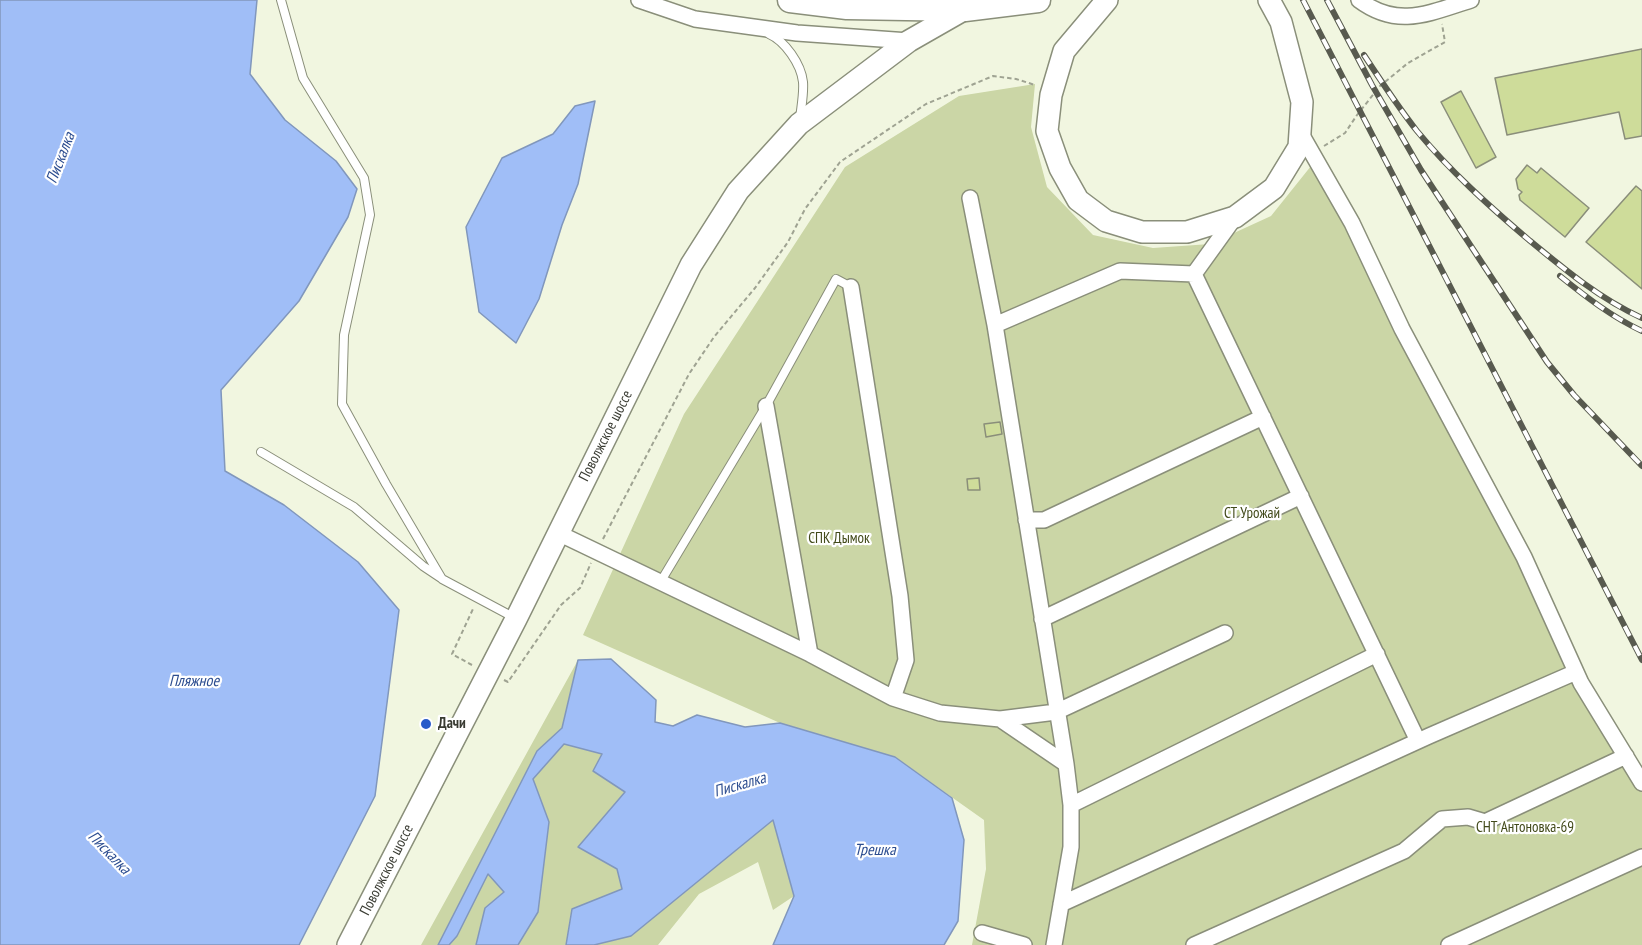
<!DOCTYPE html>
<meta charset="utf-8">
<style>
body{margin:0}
canvas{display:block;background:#f1f6e0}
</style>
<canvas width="1642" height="945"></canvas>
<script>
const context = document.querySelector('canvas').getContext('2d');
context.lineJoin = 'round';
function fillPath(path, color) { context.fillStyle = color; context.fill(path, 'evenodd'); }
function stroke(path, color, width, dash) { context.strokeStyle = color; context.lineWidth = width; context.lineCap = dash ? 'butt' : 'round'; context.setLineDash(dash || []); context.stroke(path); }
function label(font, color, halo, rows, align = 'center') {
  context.font = font + ' "PT Sans Narrow",sans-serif'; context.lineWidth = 4.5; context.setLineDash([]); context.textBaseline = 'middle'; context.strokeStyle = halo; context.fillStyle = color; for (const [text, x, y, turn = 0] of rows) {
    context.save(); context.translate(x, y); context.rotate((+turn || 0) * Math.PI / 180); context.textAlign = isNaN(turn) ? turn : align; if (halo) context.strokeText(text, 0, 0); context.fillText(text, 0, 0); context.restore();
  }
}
fillPath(new Path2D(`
 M1035,84L1031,127L1047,187L1093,235L1153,248L1210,244L1271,216L1315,161L1560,635L1642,773V945H972L986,869L984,820L895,757L780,723L583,635L684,414L845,167L959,96Z
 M578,660L562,728L537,751L438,945H421Z
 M564,744L602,754L594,771L626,792L617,869L623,889L572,909L566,945H518L538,912L549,822L533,779Z
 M773,819L794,896L773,910L758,862L699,894L658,945H594L631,936Z
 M488,874L504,892L485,908L476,945H449L457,936Z`), '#cbd6a6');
const water = new Path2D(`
 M0,0H257L250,74L285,120L336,161L357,189L348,217L299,301L221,390L225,471L284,505L358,562L399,610L375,796L299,945H0Z
 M595,101L578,184L562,225L539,299L516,343L479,312L466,227L502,158L553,134L575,106Z
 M611,659L656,700L655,722L673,726L697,715L745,727L780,723L895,757L952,798L964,840L958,921L944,945H773L794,896L773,820L631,936L594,945H566L572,909L622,889L617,869L578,847L625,792L593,771L602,754L564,744L533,779L549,822L538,912L518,945H476L485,908L504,892L488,874L457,936L449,945H438L537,751L562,728L578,660Z`);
fillPath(water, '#a0bef7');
stroke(water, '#8197bc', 1.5);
const building = new Path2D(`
 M1642,49V136L1625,139L1619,112L1507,135L1495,78Z
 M1461,91L1496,157L1476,168L1441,102Z
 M1527,165L1537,173L1541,168L1589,208L1565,237L1520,200L1519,195L1522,192L1518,189L1516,179Z
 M1636,186L1642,191V289L1586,242Z
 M1000,422L1002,434L986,437L984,424Z
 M979,478L980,490H968L967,479Z`);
fillPath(building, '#cedc9a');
stroke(building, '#8a8e7a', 1.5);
const service = new Path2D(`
 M281,0L303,78L364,178L370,215L344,335L342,404L386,484L442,579L515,618
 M769,34C785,41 801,64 803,82C804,94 801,108 800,119
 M261,452L354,507L423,566L441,578
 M661,581L766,406L836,279L851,287`);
const minor = new Path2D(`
 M639,0L695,19L797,33L909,41
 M1359,0C1398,29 1429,13 1471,0
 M1300,132L1352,223L1402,329L1524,557L1581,683L1642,783
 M970,198L995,325
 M1194,274L1418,741
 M851,287L900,596L906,660L893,698
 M766,406L810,654
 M1026,520H1044L1263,417
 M558,533L810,654L893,698L940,713L1000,719L1056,712L1225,633
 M1042,619L1301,496
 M1000,719L1066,764
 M1071,805L1377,654
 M1061,904L1429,736L1576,672
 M982,933L1024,945
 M1054,945L1071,847V805L1066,764L995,325L1120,271L1194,274L1235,217
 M1194,945L1404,851L1442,819L1468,817L1485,822L1626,756
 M1449,945L1642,857`);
const secondary = new Path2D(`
 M1107,0L1064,51L1051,95L1047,131L1060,168L1078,200L1106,221L1142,232H1187L1235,217L1274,188L1299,147L1302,102L1281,22L1269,0
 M348,945L516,619L691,265L738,191L799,124L909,41L965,9`);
const primary = new Path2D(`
 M790,0L847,7L965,9L1038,0`);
stroke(service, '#8a8f7a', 10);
stroke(minor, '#8a8f7a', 18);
stroke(secondary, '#8a8f7a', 24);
stroke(primary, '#8a8f7a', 27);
stroke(new Path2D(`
 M1324,146L1345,133L1357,115L1380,86L1408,63L1445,42L1442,24
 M603,539L689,374L714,337L755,288L788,242L805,209L840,162L926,104L993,76L1016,79L1035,85
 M472,665L452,654L473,609
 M504,680L508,682L561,605L580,588L591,563`), '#9fa392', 2, [4.5, 3]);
stroke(service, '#fff', 8);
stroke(minor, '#fff', 15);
stroke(secondary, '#fff', 21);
stroke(primary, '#fff', 24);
const rail = new Path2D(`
 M1303,0L1642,660
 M1327,0L1372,85L1421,170L1547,362L1574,395L1642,466
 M1364,55C1381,81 1398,107 1417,131C1450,171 1489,206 1529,240C1564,269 1600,299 1642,318
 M1560,276C1586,297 1612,317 1642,331`);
stroke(rail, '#585a4f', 6);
stroke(rail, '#fff', 4, [11]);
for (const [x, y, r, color] of [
 [426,724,6,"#295bc9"]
]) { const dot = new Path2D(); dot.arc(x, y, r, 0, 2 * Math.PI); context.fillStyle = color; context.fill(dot); stroke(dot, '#fff', 2); }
label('15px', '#393b32', '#fff', [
 ["Поволжское шоссе",606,436,-63],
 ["Поволжское шоссе",387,870,-63]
]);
label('15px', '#424a1a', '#fff', [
 ["СТ Урожай",1252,514],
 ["СПК Дымок",839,539],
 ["СНТ Антоновка-69",1525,828]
]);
label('bold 15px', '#393b32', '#fff', [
 ["Дачи",438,724]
], 'left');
label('italic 16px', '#2c4d90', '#fff', [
 ["Пискалка",61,158,-69],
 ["Пляжное",194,681],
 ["Пискалка",740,785,-16],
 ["Трешка",875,850],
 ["Пискалка",109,853,46]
]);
</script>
